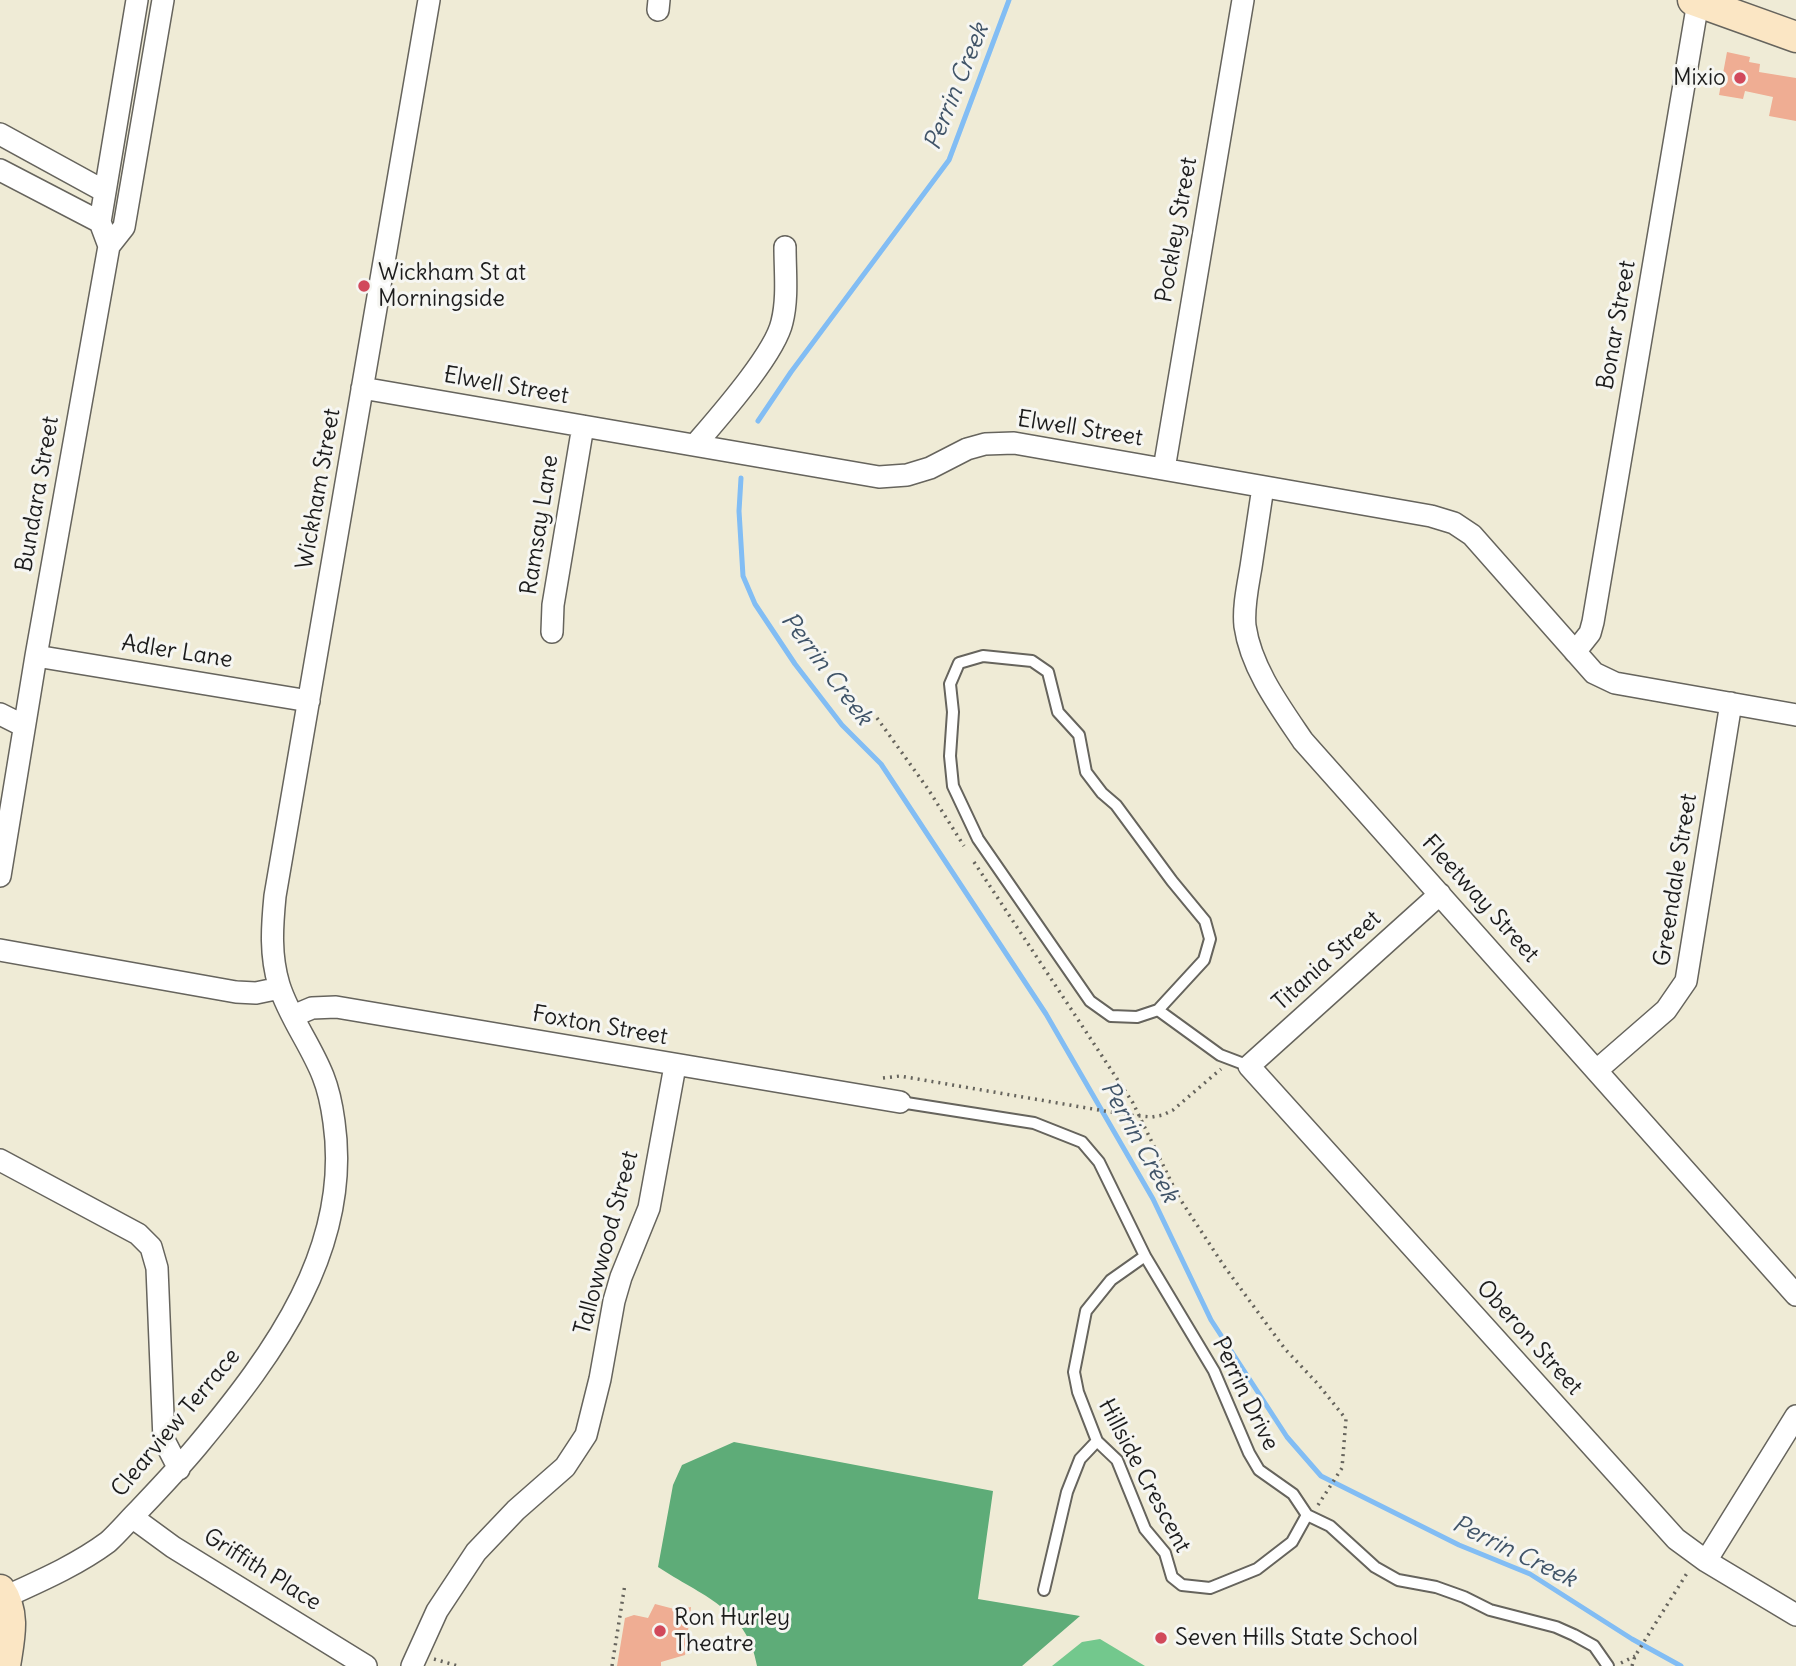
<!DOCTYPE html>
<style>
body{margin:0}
canvas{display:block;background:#efebd6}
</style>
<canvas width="1796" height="1666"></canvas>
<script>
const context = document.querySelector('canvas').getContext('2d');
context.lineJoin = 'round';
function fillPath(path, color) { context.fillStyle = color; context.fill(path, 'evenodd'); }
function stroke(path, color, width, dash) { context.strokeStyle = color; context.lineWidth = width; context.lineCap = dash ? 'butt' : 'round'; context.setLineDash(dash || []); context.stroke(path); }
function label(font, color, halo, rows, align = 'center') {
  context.font = font + ' Delius,sans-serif'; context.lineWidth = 6; context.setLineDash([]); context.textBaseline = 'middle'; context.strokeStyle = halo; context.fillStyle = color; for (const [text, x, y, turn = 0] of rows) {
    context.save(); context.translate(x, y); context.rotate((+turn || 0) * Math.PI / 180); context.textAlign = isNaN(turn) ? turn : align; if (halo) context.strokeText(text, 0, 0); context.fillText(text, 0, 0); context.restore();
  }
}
fillPath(new Path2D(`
 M1100,1639L1145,1666H1052L1082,1642Z`), '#73c88d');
fillPath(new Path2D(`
 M734,1442L993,1491L978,1599L1080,1616L1022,1666H757C748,1609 700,1595 658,1567L673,1485L682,1465Z`), '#5eac78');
stroke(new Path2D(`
 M758,421L791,372L949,160L1009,0
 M741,478L739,511L743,576L755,604L795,664L842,725L881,764L1046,1014L1153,1199L1211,1320L1287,1437L1321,1476L1459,1545L1530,1574L1632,1639L1681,1666`), '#82bdf4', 5);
fillPath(new Path2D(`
 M1727,52L1750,57L1749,62L1760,64L1759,72L1796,78V121L1769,116L1773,97L1745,91L1743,99L1719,95Z
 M655,1604L678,1610L691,1607L685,1655L661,1662V1666H617L625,1618L634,1615L648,1618Z`), '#efad93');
const service = new Path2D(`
 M983,656L1032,661L1048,672L1058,712L1079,735L1086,772L1102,793L1116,805L1172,881L1205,921L1210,939L1204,960L1158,1010L1137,1017L1111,1016L1090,1001L978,839L953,786L950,756L953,712L950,684L959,663Z
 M1158,1010L1220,1055L1249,1066
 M900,1102L1034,1123L1082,1142L1099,1162L1145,1256L1214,1371L1249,1453L1259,1470L1293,1494L1307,1515L1330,1526L1375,1567L1398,1580L1436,1587L1464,1597L1490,1610L1556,1627L1574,1635L1594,1646L1608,1666
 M1145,1256L1111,1280L1086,1311L1074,1372L1078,1392L1097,1441L1117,1460L1145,1529L1165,1553L1172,1577L1182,1585L1210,1588L1257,1569L1292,1542L1307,1515
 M1044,1590L1067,1492L1080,1459L1097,1441`);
const minor = new Path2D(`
 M658,10L659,0
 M0,134L104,191
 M0,170L100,222
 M109,246L100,222L137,0
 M362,388L879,477L907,475L930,468L967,449L985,444L1014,443L1431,516L1454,523L1472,535L1594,673L1615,683L1796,715
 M695,445C718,418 775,354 782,322C788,298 785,272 785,247
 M1164,469L1243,0
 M1263,487C1259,514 1255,540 1251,567C1248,585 1243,607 1245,626C1251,668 1280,707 1303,741L1796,1295
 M552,632L553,605L583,426
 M1575,652L1590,633L1593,622L1698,2
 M36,656L309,701
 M0,714L24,726
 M0,876L36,656L109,246L124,227L163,0
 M1440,894L1249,1066L1676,1539L1706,1561L1796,1615
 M0,950L236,992L256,993L280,988
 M293,1016L312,1008L336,1007L900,1102
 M1597,1070L1666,1010L1686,981L1731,703
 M0,1160L138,1234L151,1247L157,1268L164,1440L179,1469
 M132,1517L173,1547L366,1666
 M1706,1561L1796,1416
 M5,1597C40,1581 77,1565 108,1542C118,1533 128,1521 138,1511C158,1490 179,1468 198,1445C274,1354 352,1248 334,1122C332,1107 329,1091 323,1076C311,1045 289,1017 279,985C270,955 272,927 275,896L429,0
 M412,1666L437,1611L476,1552L516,1510L565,1467L586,1435L600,1379L614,1301L621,1277L649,1208L675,1066`);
const secondary = new Path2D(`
 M1693,0L1796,37
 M0,1590C16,1614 9,1639 5,1666`);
stroke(service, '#66645d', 14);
stroke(minor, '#66645d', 24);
stroke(secondary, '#66645d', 33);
stroke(new Path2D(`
 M877,718L928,789L964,846
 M974,862L1133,1103L1178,1196L1224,1266L1285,1349L1317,1383L1346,1419L1342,1468L1318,1505
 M883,1078L900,1076L1128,1115L1152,1117L1163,1115L1173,1110L1221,1069
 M434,1659L458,1666
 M1621,1663L1635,1656
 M612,1666L625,1584
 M1632,1666L1635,1656L1689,1570`), '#66645d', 3.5, [2, 5]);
stroke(service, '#fff', 10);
stroke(minor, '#fff', 21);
stroke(secondary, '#fbe6c4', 30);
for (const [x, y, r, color] of [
 [1740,78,7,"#d1495b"],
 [364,286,7,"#d1495b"],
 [660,1631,7,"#d1495b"],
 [1161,1638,7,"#d1495b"]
]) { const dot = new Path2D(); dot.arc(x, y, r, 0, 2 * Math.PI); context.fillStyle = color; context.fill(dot); stroke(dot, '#f6f6f2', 2.5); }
label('23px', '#1c1c1c', '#f6f6f2', [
 ["Mixio",1726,78,"right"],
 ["Wickham St at",378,273],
 ["Morningside",378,299],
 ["Ron Hurley",674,1618],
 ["Theatre",674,1644],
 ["Seven Hills State School",1175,1638]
], 'left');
label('23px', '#1c1c1c', '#f6f6f2', [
 ["Pockley Street",1177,230,-80],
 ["Bonar Street",1617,325,-80],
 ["Elwell Street",506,386,10],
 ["Elwell Street",1080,429,9],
 ["Wickham Street",319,489,-80],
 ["Bundara Street",38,494,-80],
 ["Ramsay Lane",540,525,-81],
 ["Adler Lane",177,652,9],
 ["Greendale Street",1676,880,-81],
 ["Fleetway Street",1480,899,48],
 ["Titania Street",1327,961,-42],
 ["Foxton Street",600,1026,10],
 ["Tallowwood Street",607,1243,-75],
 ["Oberon Street",1529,1338,48],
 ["Perrin Drive",1245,1394,64],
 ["Clearview Terrace",176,1423,-50],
 ["Hillside Crescent",1144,1476,62],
 ["Griffith Place",262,1570,32]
]);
label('italic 24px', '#405468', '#f6f6f2', [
 ["Perrin Creek",957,87,-68],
 ["Perrin Creek",826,669,53],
 ["Perrin Creek",1139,1142,61],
 ["Perrin Creek",1514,1552,26]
]);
</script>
